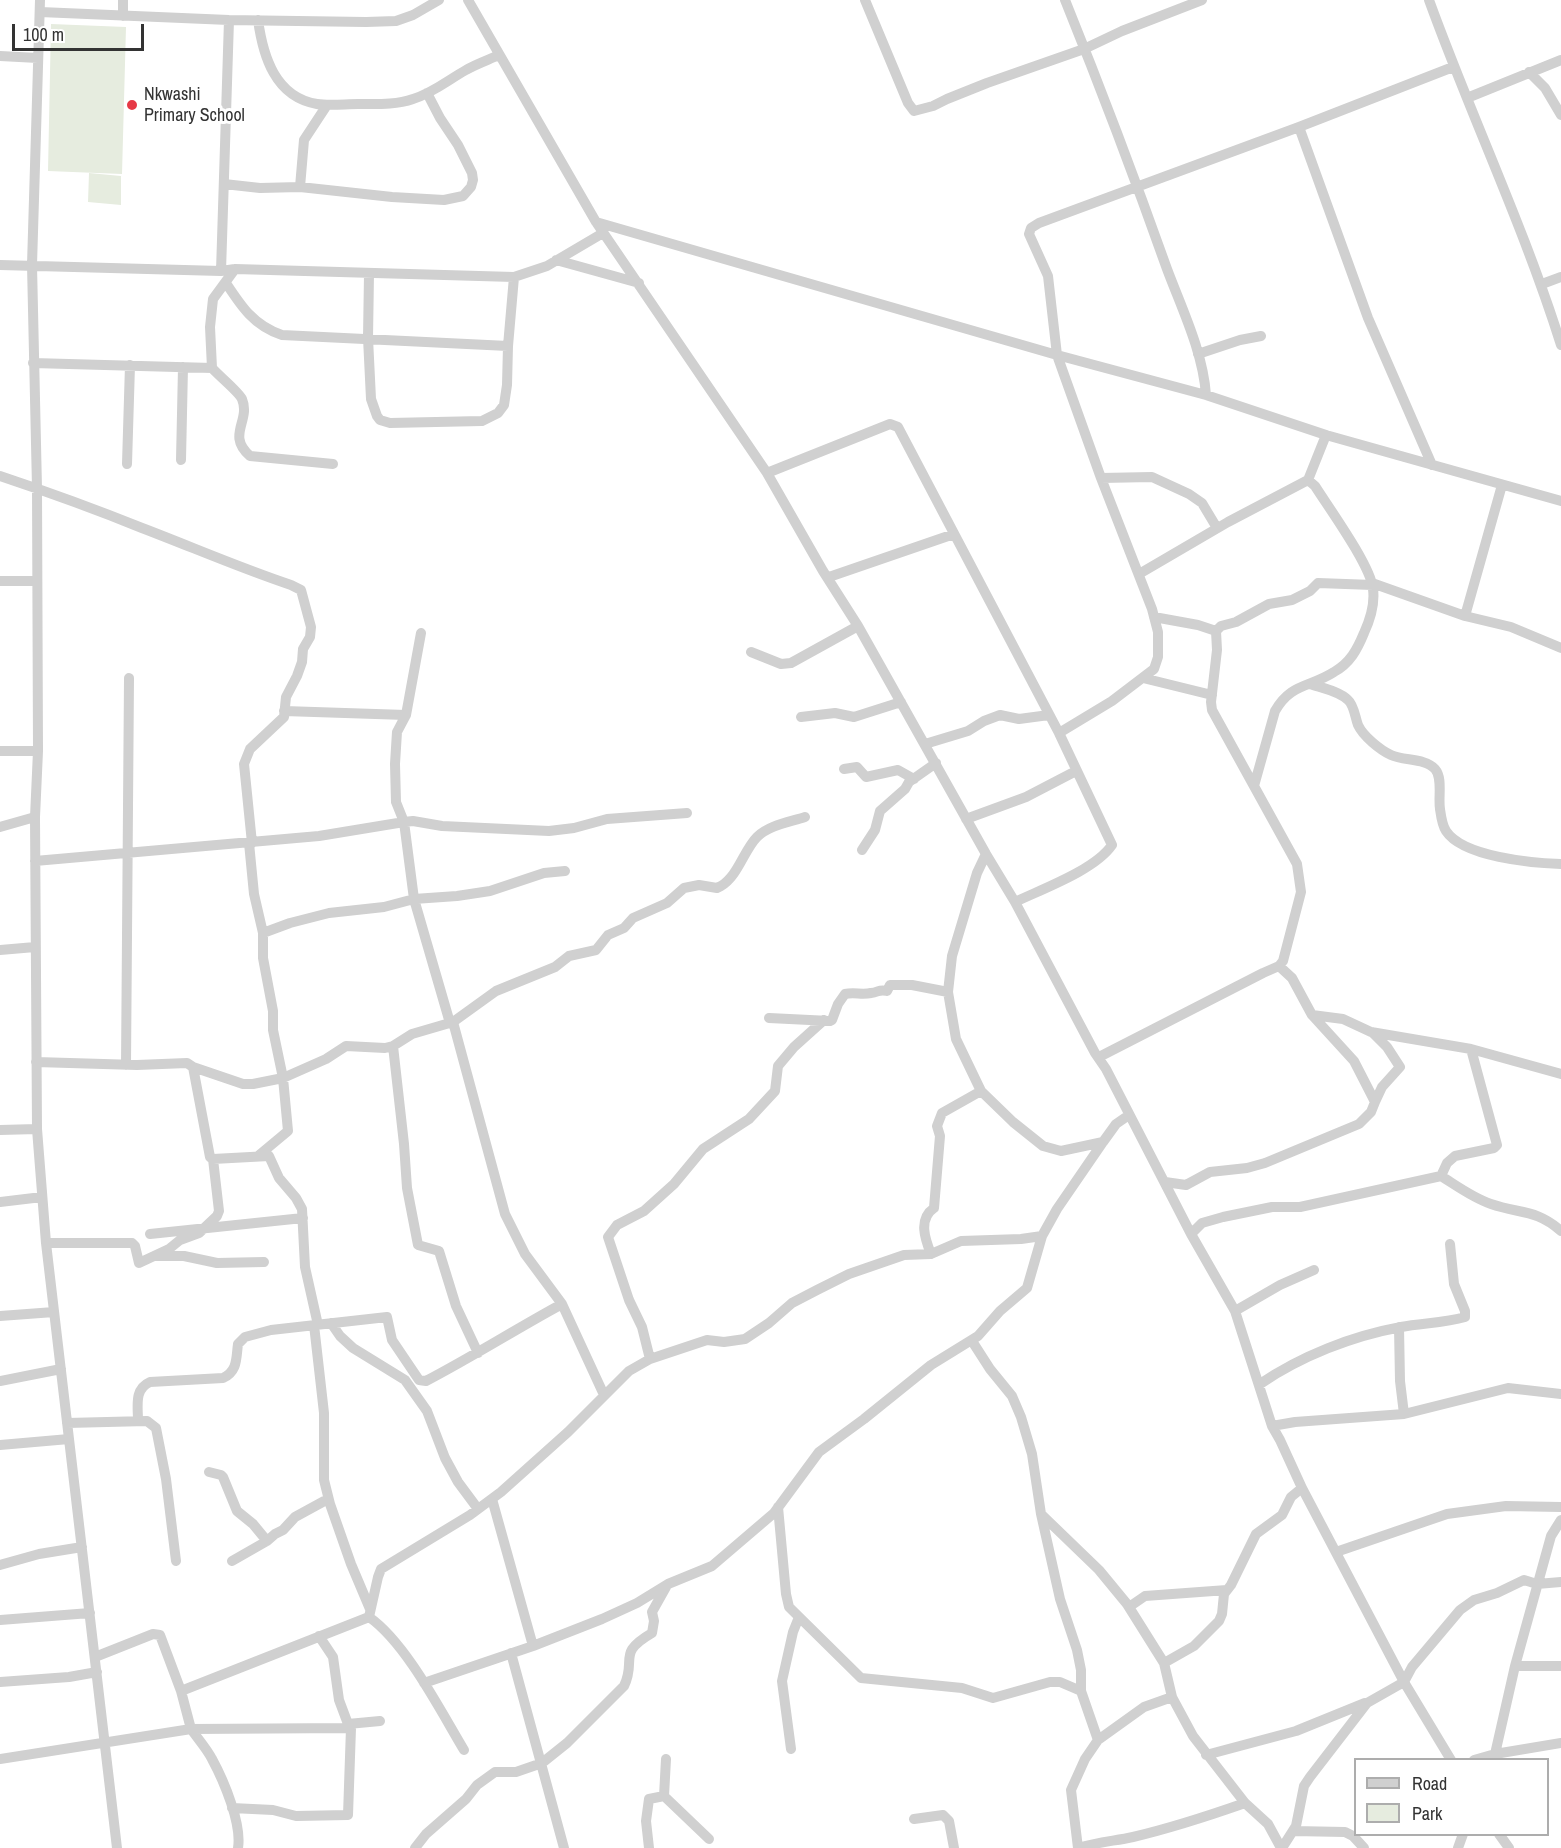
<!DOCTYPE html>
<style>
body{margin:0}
#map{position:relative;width:1561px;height:1848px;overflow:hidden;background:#fff;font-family:"Archivo Narrow",sans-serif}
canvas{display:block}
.legend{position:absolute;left:1354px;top:1758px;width:195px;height:78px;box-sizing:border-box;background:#fff;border:2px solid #adadad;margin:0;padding:8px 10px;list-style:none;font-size:18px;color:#333}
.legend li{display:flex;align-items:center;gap:12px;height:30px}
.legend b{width:30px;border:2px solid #adadad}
.scale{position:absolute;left:12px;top:24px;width:132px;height:27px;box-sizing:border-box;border:3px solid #333;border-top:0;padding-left:8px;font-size:18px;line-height:21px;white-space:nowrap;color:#333;-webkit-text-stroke:4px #fff;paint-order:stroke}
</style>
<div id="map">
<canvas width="1561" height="1848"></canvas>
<ul class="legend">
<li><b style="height:8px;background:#d0d0d0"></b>Road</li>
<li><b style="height:16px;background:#e6ecdf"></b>Park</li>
</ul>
<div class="scale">100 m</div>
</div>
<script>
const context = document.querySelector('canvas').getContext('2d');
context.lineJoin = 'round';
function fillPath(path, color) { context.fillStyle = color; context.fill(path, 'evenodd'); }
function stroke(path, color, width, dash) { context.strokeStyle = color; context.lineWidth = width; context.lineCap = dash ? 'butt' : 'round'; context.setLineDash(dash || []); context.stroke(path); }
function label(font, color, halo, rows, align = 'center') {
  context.font = font + ' "Archivo Narrow",sans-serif'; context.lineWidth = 6; context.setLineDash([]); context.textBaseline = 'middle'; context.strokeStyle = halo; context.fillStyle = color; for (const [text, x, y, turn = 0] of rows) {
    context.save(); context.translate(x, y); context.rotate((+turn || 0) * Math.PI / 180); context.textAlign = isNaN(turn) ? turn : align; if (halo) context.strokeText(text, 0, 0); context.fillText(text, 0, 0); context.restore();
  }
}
fillPath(new Path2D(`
 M51,24L126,27L122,174L48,171Z
 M89,173L121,176V205L88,202Z`), '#e6ecdf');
stroke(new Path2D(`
 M40,0L32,265L37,488L38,751L35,817L37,1129L46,1243L117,1848
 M468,0L596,222L767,473L823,571L858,626L986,854L1015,902L1095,1053L1106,1069L1191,1234L1235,1311L1272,1426L1280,1440L1302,1488L1404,1682L1451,1760
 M865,0L908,103L914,111L933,106L947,99L987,83L1084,49L1122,31L1202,0
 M1065,0C1101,89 1135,179 1167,269C1182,309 1203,352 1206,395
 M1429,0C1471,116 1524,227 1561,345
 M40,12L229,20L366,22L396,21L413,15L439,0
 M123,16V0
 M258,20C263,56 275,97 317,104C330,106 345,104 358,104C377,104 396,105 413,99C433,93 448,80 466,70C476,64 488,60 499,55
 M0,56L38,58
 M1529,72L1545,88L1561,115
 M1467,98L1561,60
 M1299,127L1368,318L1432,465
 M224,184L260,188L300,187L392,197L444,200L463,196L471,187L473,180L472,173L458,145L440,118L427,93
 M300,187L304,140L327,105
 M596,222L1057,355L1206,395L1326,435L1561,501
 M556,260L639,283
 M0,265L221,271L235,269L514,277L547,266L603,233
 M221,271L229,20
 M369,274L368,338L371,399L377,416L380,420L390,423L482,421L498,413L504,405L507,385L508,346L514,277
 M226,283C241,306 254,326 282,335L508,346
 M1542,284L1561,277
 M1198,354L1240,340L1261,336
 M33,363L212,368L210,327L213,299L235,269
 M212,368C218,375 239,392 242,399C251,421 226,435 250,456L333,464
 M181,460L183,367
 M127,464L130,365
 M767,473L890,424L898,427L1059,733L1112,845C1095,870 1042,889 1015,902
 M0,476C48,492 95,509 142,528C192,547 240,568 291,585L301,590L311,627L310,637L303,649L302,662L297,676L286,697L284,717L250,749L244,764L252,843
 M1101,478L1152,477L1189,494L1202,503L1217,528
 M1139,574L1228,522L1308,480L1326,435
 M829,577L954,534
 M0,581H37
 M1372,583L1465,616L1511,627L1561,648
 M1465,616L1502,485
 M1216,631L1221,626L1236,622L1269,604L1292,600L1310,591L1318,583L1373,585
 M421,633L406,715L397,732L395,764L396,802L404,822L413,821L442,826L549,831L574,828L607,819L687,813
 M751,652L781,664L791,663L858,626
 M1143,678L1212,695
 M1310,684C1322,688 1339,691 1348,700C1354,705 1355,717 1358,725C1363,736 1380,750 1391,755C1404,761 1425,758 1435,769C1443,778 1438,797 1440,809C1441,816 1442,825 1446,831C1463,857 1532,863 1561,864
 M284,711L406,715
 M801,717L835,713L854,717L901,702
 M1059,733L1112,701L1154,669L1158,657V632L1152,609L1101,478L1057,355L1048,276L1029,234L1031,228L1039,223L1299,127L1453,67
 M925,744L968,731L984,721L1000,715L1019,719L1049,715
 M0,751H38
 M844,769L857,767L866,777L898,770L914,779
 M1254,786L1275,711C1291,683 1309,688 1334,672C1350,663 1357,650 1364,633C1370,620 1375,604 1373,589C1371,566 1329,508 1315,486L1308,480
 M966,819L1026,797L1076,771
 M0,827L35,817
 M249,843L254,894L263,933V958L273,1011V1030L283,1078L288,1131L258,1156
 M862,850L875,830L880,811L905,789L909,782L936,763
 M986,854L977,873L952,956L948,992L956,1039L981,1091L1013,1122L1043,1146L1061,1151L1103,1142L1116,1124L1129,1115
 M35,861L319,836L404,822L414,899L450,1023
 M263,933L290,923L329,913L384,907L414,899L457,896L490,891L544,873L565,871
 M0,950L35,947
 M1279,966L1292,978L1312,1015L1343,1019L1371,1032L1471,1049L1561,1074
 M769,1018L830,1021L832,1020L838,1004L845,994C854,992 862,995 871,993C879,992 879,989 887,991L890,985H912L948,992
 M453,1022L505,1214L525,1254L562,1304L604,1395
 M1372,1032L1387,1047L1400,1067L1382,1087L1375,1102
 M393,1046L404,1144L407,1188L418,1245L439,1251L456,1306L478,1353
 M1099,1057L1263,973L1279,966L1283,961L1301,892L1297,864L1212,710L1211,702L1217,650L1216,631L1198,625L1154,617
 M36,1062L137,1065L187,1063L193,1067L210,1157L213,1159L269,1156L279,1178L296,1198L302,1209L305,1267L318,1325
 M126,1065L129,678
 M193,1067L243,1084H253L283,1078L326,1059L346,1046L385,1048L393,1046L412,1034L453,1022L496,991L555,967L569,956L596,950L608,935L624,928L633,918L667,903L684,888L699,885L717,888L721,886C738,876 744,850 757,837C769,825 790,822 805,817
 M0,1130L37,1129
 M1441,1176L1447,1163L1455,1156L1494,1148L1497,1145L1471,1049
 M1165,1182L1186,1185L1210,1172L1247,1168L1265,1163L1359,1124L1371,1112L1375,1102L1372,1096L1354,1061L1312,1015
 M0,1202L42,1197
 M150,1234L303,1218
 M1191,1234L1202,1223L1223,1217L1272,1207H1300L1441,1176C1457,1186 1473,1198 1491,1204C1520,1214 1536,1209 1561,1231
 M46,1243H132L135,1246L139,1263L169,1249L180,1240L199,1233L217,1216L219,1211L213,1159
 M931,1254C925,1239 918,1219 934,1208L940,1136L937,1126L942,1113L981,1091
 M157,1256H184L217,1263L264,1262
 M1235,1311L1280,1285L1314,1270
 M0,1316L54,1312
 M331,1323L340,1336L353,1348L405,1380L427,1411L445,1458L458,1482L478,1509
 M314,1325L324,1413V1480L330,1504L351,1564L370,1609
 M1399,1327L1400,1381L1404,1414
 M972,1341L990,1369L1012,1396L1021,1417L1032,1454L1041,1514L1060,1599L1077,1650L1081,1670V1691L1098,1740L1085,1759L1071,1790L1078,1848
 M650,1359L642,1327L629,1300L608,1237L617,1225L644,1211L674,1184L703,1149L749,1119L775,1091L778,1066L794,1047L824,1020
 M0,1381L61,1369
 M1260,1384C1301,1356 1352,1336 1401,1327C1422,1323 1445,1323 1465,1317V1311L1454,1284L1450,1244
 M138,1421C138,1406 134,1389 150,1382L223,1378C238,1371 236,1358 238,1344L245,1337L271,1330L387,1317L392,1340L419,1380L426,1381C472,1357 516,1329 562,1304
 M67,1423L147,1421L156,1428L166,1479L176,1561
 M1272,1426L1295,1422L1404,1414L1508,1388L1561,1394
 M0,1445L69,1439
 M209,1472L221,1475L223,1477L237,1511L253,1524L267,1541L232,1561
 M492,1499L533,1646
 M778,1507L786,1594L789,1607L861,1678L962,1688L993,1698L1050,1682H1060L1081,1691
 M1041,1514L1099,1570L1127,1604L1164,1663L1172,1697L1193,1736L1245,1803L1268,1824L1281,1848
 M267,1541L275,1534L283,1530L295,1517L328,1499
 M1336,1552L1447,1514L1506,1506L1561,1507
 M0,1565L39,1554L82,1547
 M1129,1607L1145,1596L1227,1590
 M369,1617L378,1577L381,1569L470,1515L501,1492L568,1432L629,1371L650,1359L707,1340L724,1342L745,1339L769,1323L792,1303L817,1290L849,1274L904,1255L931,1254L961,1241L1021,1239L1042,1236
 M369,1617C406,1643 440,1710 464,1750
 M0,1620L90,1613
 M319,1636L333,1657L339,1700L348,1724L380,1721
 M511,1653L564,1848
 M95,1657L153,1634L160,1635L181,1691
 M1164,1663L1194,1646L1219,1621L1222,1614L1224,1594L1231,1585L1256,1534L1282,1515L1291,1497L1302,1488
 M1515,1666H1561
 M0,1682L69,1677L97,1672
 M424,1683L533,1646L602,1619L637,1603L668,1584L712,1566L774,1513L819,1452L864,1419L931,1365L978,1336L1000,1311L1027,1288L1042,1236L1057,1209L1103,1142
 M1098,1740L1144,1707L1172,1697
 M791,1749L782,1681L793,1632L799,1617
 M1495,1754L1561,1743
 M1206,1755L1296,1731L1365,1703
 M0,1759L191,1729C198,1739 207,1749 212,1759C224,1781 242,1824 238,1848
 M1474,1760L1495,1754L1515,1666L1551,1536L1561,1520
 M664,1796L666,1759
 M232,1808L273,1810L296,1816L348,1815L351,1728L191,1729L181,1691L369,1617
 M914,1819L943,1815L949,1821L954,1848
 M1293,1831L1345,1832L1353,1836L1364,1848
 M1499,1834L1509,1848
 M415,1848L426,1834L466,1799L477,1785L495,1772H516L542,1763L567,1743L624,1686C637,1659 616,1654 652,1633L654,1621L652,1612L666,1587
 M649,1848L646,1821L649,1799L664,1796L709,1839
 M1079,1848C1097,1842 1115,1841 1133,1837C1171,1828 1208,1816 1245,1803
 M1282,1848L1296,1826L1304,1786L1310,1777L1367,1703L1404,1682L1412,1667L1460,1610L1474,1600L1497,1593L1524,1580L1537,1584L1561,1582
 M1458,1848L1463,1834`), '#d0d0d0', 10);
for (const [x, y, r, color] of [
 [132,105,6,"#e63946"]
]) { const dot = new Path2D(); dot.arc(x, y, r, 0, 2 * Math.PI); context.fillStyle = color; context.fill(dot); stroke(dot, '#fff', 2); }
label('18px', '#333', '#fff', [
 ["Nkwashi",144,95],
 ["Primary School",144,116]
], 'left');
</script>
